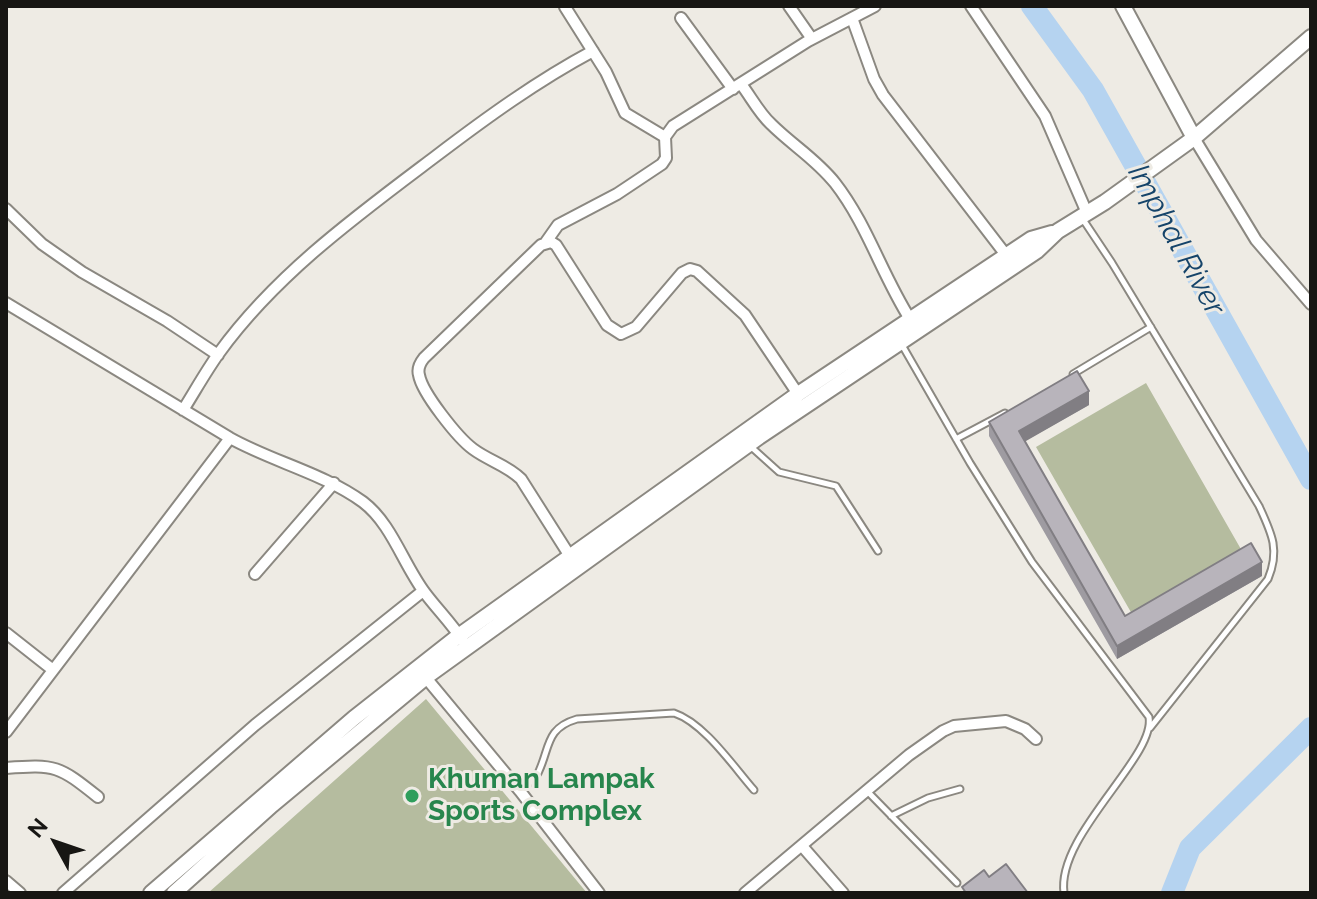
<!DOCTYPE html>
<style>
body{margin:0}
#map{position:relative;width:1317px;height:899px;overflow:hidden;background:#eeebe4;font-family:Raleway,sans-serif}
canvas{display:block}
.frame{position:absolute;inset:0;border:8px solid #171613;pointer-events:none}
.north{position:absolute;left:16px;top:803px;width:80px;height:80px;-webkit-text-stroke:6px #eeebe4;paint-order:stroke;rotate:310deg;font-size:22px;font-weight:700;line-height:32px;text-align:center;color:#171613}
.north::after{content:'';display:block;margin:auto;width:28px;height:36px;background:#171613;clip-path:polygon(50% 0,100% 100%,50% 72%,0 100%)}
</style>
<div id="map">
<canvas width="1317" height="899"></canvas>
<div class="frame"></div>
<div class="north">N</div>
</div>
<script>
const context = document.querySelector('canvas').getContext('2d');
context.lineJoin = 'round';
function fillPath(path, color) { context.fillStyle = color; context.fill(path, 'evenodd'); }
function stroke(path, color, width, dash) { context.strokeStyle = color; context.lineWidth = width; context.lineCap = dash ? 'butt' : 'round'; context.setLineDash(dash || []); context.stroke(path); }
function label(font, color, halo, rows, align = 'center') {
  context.font = font + ' Raleway,sans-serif'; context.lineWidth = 6; context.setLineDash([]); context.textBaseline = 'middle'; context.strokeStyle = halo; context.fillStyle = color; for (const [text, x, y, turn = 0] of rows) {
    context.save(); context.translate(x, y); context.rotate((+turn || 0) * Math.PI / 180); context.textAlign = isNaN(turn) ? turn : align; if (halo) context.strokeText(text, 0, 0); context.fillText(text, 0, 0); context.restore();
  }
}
fillPath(new Path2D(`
 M1146,383L1242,551L1132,614L1036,447Z
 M426,699L587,893H208Z`), '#b5bc9f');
stroke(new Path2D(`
 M1032,6L1093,90L1311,479
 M1172,893L1190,848L1311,728`), '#b5d3f0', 22);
const service = new Path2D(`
 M1082,218L1112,263L1259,506C1272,534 1280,550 1268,579L1150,728
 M902,345L970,463L1032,562L1149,717C1156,757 1056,835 1064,893
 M1073,374L1151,327
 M956,439L1005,413
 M749,445L779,472L836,486L878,551
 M520,790C527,785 536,779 539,771C550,747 546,728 577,719L674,713C704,723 733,766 754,790
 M868,792L957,883
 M891,816L928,798L960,789`);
const minor = new Path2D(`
 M789,6L812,39
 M971,6L1045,116L1087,213
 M565,7L606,72L625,113L665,137
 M681,18L733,89
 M852,18L874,79L883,95L1006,255
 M741,84C751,97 759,113 771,124C792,145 816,159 835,183C867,224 882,275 910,319
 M1194,138L1256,240L1311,304
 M6,209L42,244L82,272L167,321L218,355
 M546,242L558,225L617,194L662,164L666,158L665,137L673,126L808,41L875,6
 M6,303L230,438C273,462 323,473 363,502C392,524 403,564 425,593C437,609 452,624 463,641
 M183,410C195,391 206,371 219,353C276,274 359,214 436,156C486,118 537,81 593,51
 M573,561L521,479C507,465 489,461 473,449C458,438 422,393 419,375C417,368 420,363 424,358L541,245L551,242L556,245L607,325L621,334L636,327L682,273L690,269L697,271L745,315L798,394
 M255,574L334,483
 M6,633L53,670
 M422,673L520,791L599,893
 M6,732L230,438
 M6,768C56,764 59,766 98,797
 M802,846L843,893
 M6,881L20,893
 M63,893L255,725L423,591
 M745,893L909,755L943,731L954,726L1006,721L1025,729L1036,739`);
const secondary = new Path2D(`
 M1123,6L1194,138
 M151,893L354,718L457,637L798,394L1031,239L1052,233
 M174,893L272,805L426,677L759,437L1037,251L1058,231L1105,202L1194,138L1311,37`);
stroke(service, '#8b8881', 9);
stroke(minor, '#8b8881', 14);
stroke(secondary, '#8b8881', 18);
stroke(service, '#fff', 5);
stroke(minor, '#fff', 10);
stroke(secondary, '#fff', 14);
fillPath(new Path2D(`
 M1089,405L1025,441L1125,616L1262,576L1117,659L989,436V422Z`), '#9e9ba1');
fillPath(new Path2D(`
 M1089,391V405L1019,445V431Z
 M1262,562V576L1117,659V646Z`), '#817e83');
const building = new Path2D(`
 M1077,371L1089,391L1019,431L1125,616L1251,543L1262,562L1117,646L989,422Z
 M1006,864L1028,893H966L962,887L984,870L989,877Z`);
fillPath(building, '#b8b4bb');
stroke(building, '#817e83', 2);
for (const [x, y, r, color] of [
 [412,796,8,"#2e9e5b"]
]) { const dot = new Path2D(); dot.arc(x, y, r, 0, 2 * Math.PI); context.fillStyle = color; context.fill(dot); stroke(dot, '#eeebe4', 3); }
label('bold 28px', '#27864d', '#eeebe4', [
 ["Khuman Lampak",428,780],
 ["Sports Complex",428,812]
], 'left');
label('italic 30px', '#15446a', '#eeebe4', [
 ["Imphal River",1176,240,61]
]);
</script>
